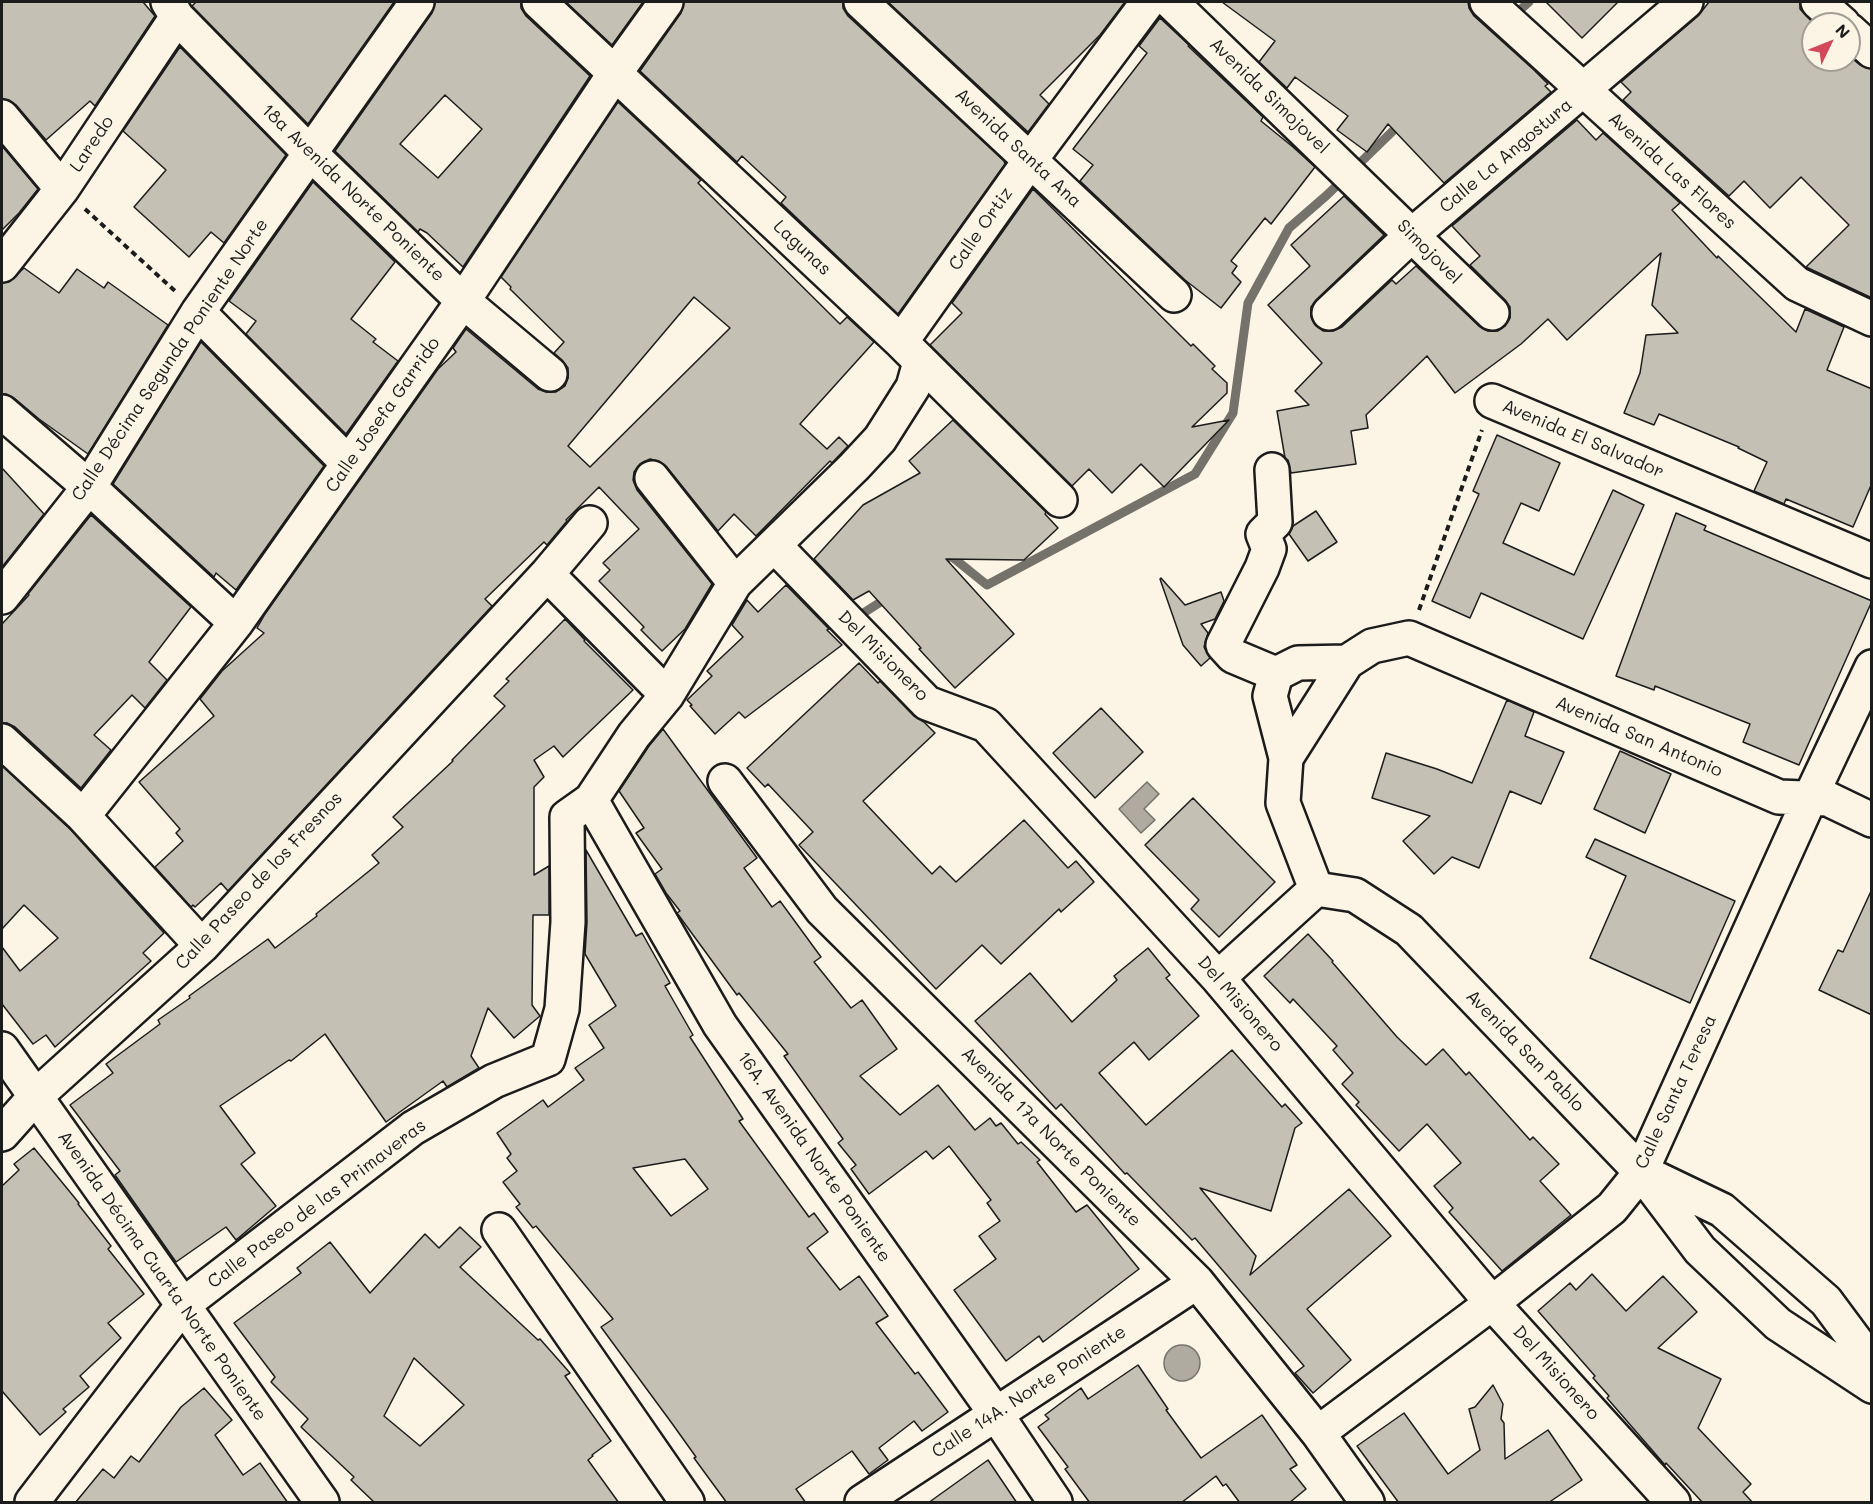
<!DOCTYPE html>
<meta charset="utf-8">
<style>
body{margin:0}
#map{position:relative;width:1873px;height:1504px;overflow:hidden;background:#fcf5e5;font-family:Mali,sans-serif}
canvas{display:block}
.frame{position:absolute;inset:0;border:3px solid #1c1c1c;pointer-events:none}
.north{position:absolute;left:1801px;top:12px;width:60px;height:60px;box-sizing:border-box;background:#fcf5e5;border:2px solid #a29e95;border-radius:50%;rotate:47deg;font-size:16px;font-weight:700;line-height:24px;text-align:center;color:#1c1c1c}
.north::after{content:'';display:block;margin:auto;width:21px;height:27px;background:#d1495b;clip-path:polygon(50% 0,100% 100%,50% 72%,0 100%)}
</style>
<div id="map">
<canvas width="1873" height="1504"></canvas>
<div class="frame"></div>
<div class="north">N</div>
</div>
<script>
const context = document.querySelector('canvas').getContext('2d');
context.lineJoin = 'round';
function fillPath(path, color) { context.fillStyle = color; context.fill(path, 'evenodd'); }
function stroke(path, color, width, dash) { context.strokeStyle = color; context.lineWidth = width; context.lineCap = dash ? 'butt' : 'round'; context.setLineDash(dash || []); context.stroke(path); }
function label(font, color, halo, rows, align = 'center') {
  context.font = font + ' Mali,sans-serif'; context.lineWidth = 4.5; context.setLineDash([]); context.textBaseline = 'middle'; context.strokeStyle = halo; context.fillStyle = color; for (const [text, x, y, turn = 0] of rows) {
    context.save(); context.translate(x, y); context.rotate((+turn || 0) * Math.PI / 180); context.textAlign = isNaN(turn) ? turn : align; if (halo) context.strokeText(text, 0, 0); context.fillText(text, 0, 0); context.restore();
  }
}
const water = new Path2D(`
 M1147,782L1159,794L1144,809L1155,820L1141,833L1119,809Z
 M1164 1363a18 18 0 1 1 36 0a18 18 0 1 1-36 0Z`);
fillPath(water, '#b0aba1');
stroke(water, '#75726c', 1.5);
stroke(new Path2D(`
 M1511,18L1529,2
 M944,560L951,556L987,585L1195,474L1233,413L1248,303L1289,228L1327,195L1401,123
 M865,612L890,596`), '#75726c', 9);
const building = new Path2D(`
 M2,2H143L155,16L95,106L90,101L46,140L16,105L9,100L2,99Z
 M196,2H394L308,124L192,6Z
 M435,2H521V8L526,16L590,76L463,267L427,233L420,229L418,232L335,151L432,13ZM445,95L482,129L438,178L400,144Z
 M566,2H643L612,45Z
 M684,2H843V8L848,16L1004,161L1005,164L898,314L781,203L786,197L742,156L737,162L640,71L681,13Z
 M888,2H1125L1100,35L1040,95L1049,104L1028,132Z
 M1222,2H1468L1469,8L1474,16L1534,70L1548,84L1545,86L1551,92L1444,183L1388,124L1367,152L1337,130L1348,116L1295,77L1287,88L1259,62L1275,41Z
 M1546,2H1618L1582,38Z
 M1709,2H1800V9L1813,23V60H1854L1860,65L1872,69V298L1806,267L1849,225L1801,177L1770,208L1744,181L1729,196L1623,100L1631,92L1621,82L1698,16Z
 M1160,18L1189,45L1188,46L1263,117L1261,121L1293,147L1315,167L1271,224L1265,218L1231,261L1237,266L1232,273L1241,282L1221,308L1185,280L1080,181L1093,165L1073,149L1147,53L1139,46Z
 M180,47L286,155L224,243L211,232L189,257L134,207L166,170L123,131Z
 M618,102L701,180L698,183L840,324L847,317L874,342L800,424L827,449L839,437L848,446L832,463L830,461L756,536L734,514L718,531L666,466L659,461L650,459L640,464L634,472L633,480L637,490L712,584L685,629L662,651L641,630L644,627L599,581L610,570L603,563L639,529L599,487L566,520L567,521L547,545L544,542L485,599L492,606L228,891L221,883L195,907L193,905L191,907L155,867L183,841L176,833L180,829L139,782L214,716L200,699L222,671L264,633L257,628L265,614L438,369L456,352L453,348L466,329L538,389L546,392H556L565,386L568,378V368L562,360L554,353L564,342L510,289L511,287L501,277ZM694,297L730,328L590,467L568,446Z
 M1577,120L1596,140L1603,133L1680,203L1672,210L1717,258L1718,256L1796,332L1805,309L1844,327L1827,370L1872,389V483L1853,527L1786,499L1784,504L1754,491L1767,462L1738,448L1739,447L1659,414L1654,425L1624,413L1640,373L1646,335L1678,333L1652,305L1661,253L1567,340L1548,319L1521,344L1455,393L1427,356L1366,415L1368,428L1351,431L1356,464L1291,473L1288,460L1285,458L1277,411L1309,405L1295,391L1322,363L1268,305L1310,266L1291,245L1344,196L1384,235L1316,300L1311,307V317L1315,325L1323,331H1333L1342,327L1392,280L1396,284L1416,266L1479,326L1488,331H1498L1505,326L1510,318V307L1505,300L1470,265L1480,256L1452,226Z
 M2,146L38,189L19,213L2,230Z
 M313,182L395,262L351,319L376,339L373,342L398,361L346,434L246,334L256,321L229,301Z
 M1033,189L1191,346L1193,344L1215,366L1212,369L1227,383V393L1192,427L1229,420L1164,487L1141,464L1112,493L1089,469L1072,486L930,345L962,313L952,303Z
 M24,268L59,293L77,269L104,288L108,282L168,325L88,454L39,419L14,398L6,394H2V283L9,282Z
 M201,342L324,466L236,590L216,573L214,577L113,484Z
 M953,420L1046,512L1045,514L1058,528L1024,560L946,559L1014,634L955,688L919,649L921,648L869,591L853,600L814,559L863,505L920,473L909,461Z
 M1497,435L1560,463L1539,511L1521,503L1503,543L1574,575L1613,490L1644,505L1583,639L1481,593L1470,618L1432,601L1479,494L1473,491Z
 M2,468L44,514L2,567Z
 M1316,511L1337,542L1308,561L1289,534L1293,526Z
 M1676,513L1706,526L1704,530L1872,601L1799,765L1743,742L1750,724L1655,686L1654,690L1616,676Z
 M91,515L191,607L149,662L167,680L145,708L132,695L94,735L111,750L81,788L15,727L7,723H2V624L29,595L28,594Z
 M1161,578L1185,605L1221,592L1224,601L1215,619L1201,624L1208,633L1204,647L1210,658L1201,666L1183,645L1160,579Z
 M786,585L829,629L827,630L842,645L745,718L739,712L715,734L690,706L692,705L687,700L712,676L707,671L743,637L732,625L747,600L758,612Z
 M565,619L585,640L584,641L633,690L563,757L554,746L534,760L544,777L534,787V875L549,866V915H533L532,1005L540,1016L514,1038L488,1008L471,1056L479,1068L447,1087L443,1081L386,1122L325,1034L291,1061L289,1060L220,1106L255,1153L241,1164L276,1206L236,1240L226,1227L176,1262L115,1175L120,1171L70,1105L113,1073L106,1064L160,1024L158,1020L190,998L189,996L268,939L275,948L317,916L316,914L379,863L372,855L403,827L393,817L453,761L452,760L505,706L494,696L509,681L506,679Z
 M859,663L878,683L880,681L914,716L924,722L935,733L863,801L932,874L940,866L956,882L1024,820L1068,868L1076,861L1094,882L1061,912L1059,909L1001,964L982,945L936,989L799,845L813,832L768,784L765,787L747,768Z
 M1507,700L1534,712L1525,736L1564,752L1541,804L1510,791L1479,868L1452,857L1434,874L1403,841L1430,816L1372,798L1386,753L1437,769L1472,783Z
 M1101,708L1143,752L1095,798L1053,753Z
 M663,729L757,858L744,868L772,907L780,901L821,957L814,962L851,1008L862,1000L897,1049L860,1076L900,1115L938,1085L975,1130L990,1118L996,1126L1001,1123L1018,1144L1021,1142L1040,1160L1037,1162L1076,1212L1087,1205L1139,1269L1043,1342L1039,1336L1006,1361L954,1290L996,1259L979,1236L1000,1221L987,1203L991,1200L949,1146L933,1159L926,1151L869,1194L851,1169L856,1165L838,1143L843,1139L784,1056L788,1054L739,993L737,995L677,913L680,911L666,893L655,874L662,869L636,833L644,828L619,791L649,746Z
 M1620,751L1671,774L1645,833L1594,809Z
 M2,766L70,829L164,933L143,953L151,961L55,1047L46,1035L33,1044L2,1004V947L20,971L58,938L24,905L2,929Z
 M1193,798L1275,882L1219,937L1191,909L1199,900L1145,845Z
 M1595,839L1735,901L1690,1003L1590,958L1626,876L1586,857Z
 M586,850L636,936L642,933L670,983L665,986L693,1035L690,1037L743,1119L739,1121L809,1217L814,1213L828,1232L807,1248L840,1290L859,1276L888,1316L876,1323L915,1374L918,1372L948,1412L922,1431L914,1421L879,1448L888,1460L869,1474L852,1451L796,1489L806,1503H727L694,1458L696,1457L671,1422L601,1327L613,1319L536,1226L533,1228L516,1207L520,1204L503,1182L517,1171L507,1158L511,1154L497,1133L543,1100L548,1107L584,1080L575,1068L604,1048L589,1025L616,1006L585,954L587,922ZM685,1159L708,1189L671,1216L633,1168Z
 M1872,889V1015L1819,990L1838,950L1843,952Z
 M1308,934L1333,961L1332,962L1397,1037L1426,1065L1443,1049L1466,1075L1469,1072L1530,1140L1533,1137L1559,1164L1540,1181L1571,1215L1502,1271L1449,1212L1453,1208L1434,1186L1461,1163L1427,1124L1399,1151L1356,1105L1359,1102L1342,1084L1353,1073L1333,1050L1337,1046L1293,999L1290,1003L1264,976Z
 M1148,948L1170,975L1166,978L1199,1016L1149,1060L1134,1042L1099,1073L1146,1125L1232,1050L1282,1107L1285,1104L1302,1123L1295,1128L1271,1211L1200,1188L1256,1256L1250,1275L1349,1189L1391,1236L1307,1309L1351,1360L1313,1393L1295,1373L1304,1366L1195,1238L1192,1240L1127,1173L1125,1174L1061,1104L1056,1109L975,1021L1030,973L1072,1022L1117,980L1114,976Z
 M34,1148L79,1203L78,1204L111,1246L108,1249L144,1294L108,1323L121,1338L80,1376L89,1387L63,1409L66,1412L40,1435L2,1391V1186L19,1170L14,1164Z
 M460,1227L481,1247L460,1267L538,1340L540,1339L570,1373L565,1376L611,1441L592,1455L593,1456L588,1460L619,1503H375L351,1480L354,1477L301,1427L308,1419L271,1382L275,1377L234,1323L301,1273L297,1268L330,1242L370,1293L425,1234L439,1248ZM414,1358L464,1405L420,1446L384,1416Z
 M1592,1274L1626,1311L1663,1276L1697,1312L1658,1348L1721,1379L1698,1428L1751,1484L1743,1492L1753,1503H1703L1666,1463L1665,1465L1607,1398L1609,1396L1593,1378L1595,1376L1538,1311L1570,1283L1576,1290Z
 M1138,1365L1168,1409L1166,1410L1201,1458L1262,1415L1297,1465L1290,1469L1306,1489L1289,1503H1240L1226,1484L1223,1486L1216,1476L1181,1503H1090L1065,1469L1068,1467L1038,1427L1049,1419L1045,1415L1081,1388L1088,1399Z
 M1493,1385L1503,1404L1501,1419L1504,1423L1505,1459L1548,1430L1582,1480L1548,1503H1399L1357,1446L1404,1413L1448,1474L1480,1450L1469,1409L1475,1407Z
 M204,1388L232,1420L215,1435L243,1475L260,1463L288,1503H75L103,1469L114,1478L131,1456L139,1462L181,1407Z
 M988,1460L1017,1503H928Z`);
fillPath(building, '#c4c0b3');
stroke(building, '#1c1c1c', 1.5);
const minor = new Path2D(`
 M168,2L177,17L310,153L463,301L550,374
 M539,2L901,342L1060,500
 M861,2L1174,295
 M1171,2L1492,313
 M1487,2L1797,284L1872,319
 M1818,2L1843,24
 M1849,30L1872,51
 M2,117L62,189
 M2,265L62,189L177,17
 M198,312L348,463
 M1329,313L1412,235L1686,2
 M901,342L1031,159L1148,2
 M1492,401L1872,561
 M2,412L89,487L236,623
 M1272,470L1275,522L1263,534L1269,549L1262,568L1223,645L1233,656L1276,674
 M652,478L735,583
 M774,545L927,703L986,725L1218,978L1492,1303L1673,1502
 M547,574L667,695
 M2,597L89,487L198,312L417,2
 M2,741L83,816L202,946
 M1286,758L1270,696L1276,674L1298,663L1347,662
 M725,781L822,910L1197,1282L1318,1433L1367,1502
 M591,800L720,1025L996,1414L1055,1502
 M83,816L236,623L463,301L615,73L666,2
 M1316,889L1283,803L1286,758L1347,662L1372,646L1409,638L1779,797L1828,799L1872,820
 M1316,889L1355,895L1409,930L1641,1172L1700,1250L1778,1324L1872,1386
 M1218,978L1316,889
 M2,1049L322,1502
 M2,1134L35,1097L202,946L547,574L590,523
 M1645,1173L1722,1210L1826,1301L1872,1363
 M499,1230L687,1502
 M1318,1433L1492,1303L1612,1208L1641,1172L1810,798L1872,667
 M32,1502L183,1305L413,1128L494,1081L548,1059L562,1009L568,922L567,817L591,800L634,735L667,695L735,583L854,467L880,439L913,387L920,362
 M862,1502L1197,1282`);
stroke(minor, '#1c1c1c', 38);
stroke(new Path2D(`
 M85,209L175,291
 M1419,610L1482,430`), '#1c1c1c', 4, [6, 4.5]);
stroke(minor, '#fcf5e5', 33);
label('18px', '#1c1c1c', '#fcf5e5', [
 ["Avenida Simojovel",1269,96,44],
 ["Laredo",92,144,-56],
 ["Avenida Santa Ana",1018,148,43],
 ["Calle La Angostura",1506,156,-40],
 ["Avenida Las Flores",1672,171,42],
 ["18a Avenida Norte Poniente",353,193,44],
 ["Calle Ortiz",981,229,-55],
 ["Lagunas",802,248,43],
 ["Simojovel",1429,252,45],
 ["Calle Décima Segunda Poniente Norte",170,360,-56],
 ["Calle Josefa Garrido",383,415,-55],
 ["Avenida El Salvador",1583,439,23],
 ["Del Misionero",883,656,45],
 ["Avenida San Antonio",1639,737,23],
 ["Calle Paseo de los Fresnos",259,881,-47],
 ["Del Misionero",1240,1004,49],
 ["Avenida San Pablo",1525,1051,46],
 ["Calle Santa Teresa",1676,1092,-65],
 ["Avenida 17a Norte Poniente",1051,1137,45],
 ["16A. Avenida Norte Poniente",814,1157,55],
 ["Calle Paseo de las Primaveras",317,1204,-37],
 ["Avenida Décima Cuarta Norte Poniente",162,1276,55],
 ["Del Misionero",1556,1373,48],
 ["Calle 14A. Norte Poniente",1029,1392,-33]
]);
</script>
